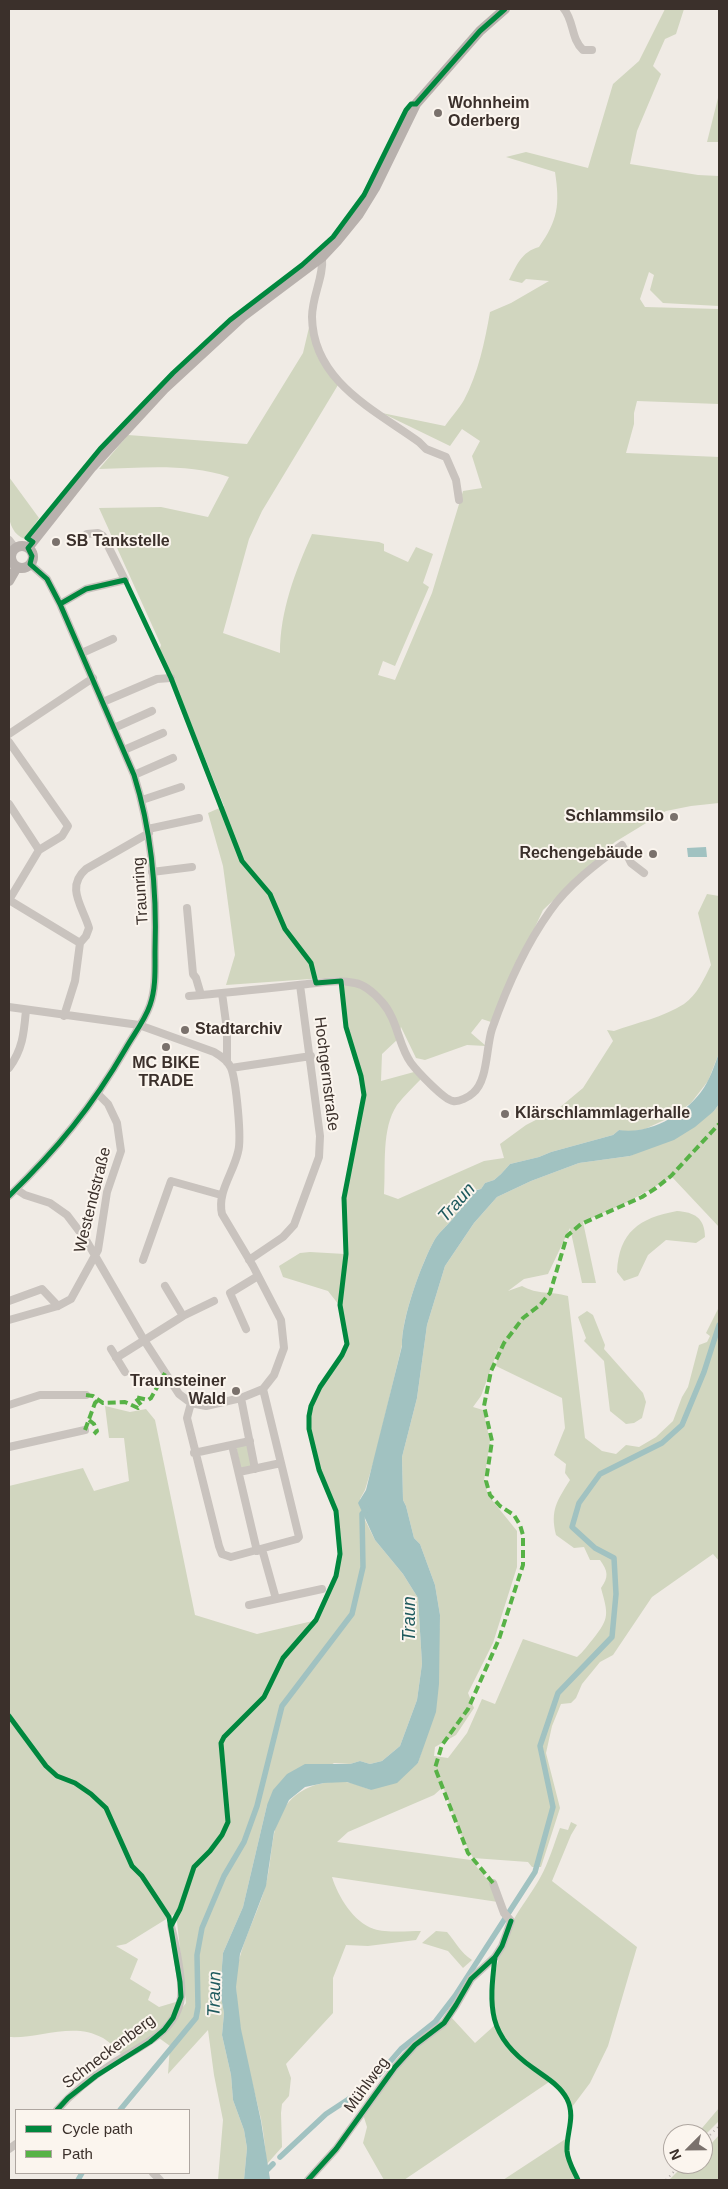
<!DOCTYPE html>
<meta charset="utf-8">
<style>
body{margin:0}
#map{position:relative;width:728px;height:2189px;overflow:hidden;background:#f0ebe5;font-family:Arial,sans-serif}
canvas{display:block}
.frame{position:absolute;inset:0;border:10px solid #3b302b;pointer-events:none}
.legend{position:absolute;left:15px;top:2109px;width:175px;height:65px;box-sizing:border-box;background:#fbf5ee;border:1px solid #aea6a0;margin:0;padding:6px 9px;list-style:none;font-size:15px;color:#3b302b}
.legend li{display:flex;align-items:center;gap:10px;height:25px}
.legend b{width:25px;border:1px solid #aea6a0}
.north{position:absolute;left:663px;top:2124px;width:50px;height:50px;box-sizing:border-box;background:#fbf5ee;border:1px solid #aea6a0;border-radius:50%;rotate:247deg;font-size:14px;font-weight:700;line-height:20px;text-align:center;color:#3b302b}
.north::after{content:'';display:block;margin:auto;width:18px;height:22px;background:#7a716c;clip-path:polygon(50% 0,100% 100%,50% 72%,0 100%)}
</style>
<div id="map">
<canvas width="728" height="2189"></canvas>
<div class="frame"></div>
<ul class="legend">
<li><b style="height:6px;background:#00873e"></b>Cycle path</li>
<li><b style="height:6px;background:#57b246"></b>Path</li>
</ul>
<div class="north">N</div>
</div>
<script>
const context = document.querySelector('canvas').getContext('2d');
context.lineJoin = 'round';
function fillPath(path, color) { context.fillStyle = color; context.fill(path, 'evenodd'); }
function stroke(path, color, width, dash) { context.strokeStyle = color; context.lineWidth = width; context.lineCap = dash ? 'butt' : 'round'; context.setLineDash(dash || []); context.stroke(path); }
function label(font, color, halo, rows, align = 'center') {
  context.font = font + ' Arial,sans-serif'; context.lineWidth = 4; context.setLineDash([]); context.textBaseline = 'middle'; context.strokeStyle = halo; context.fillStyle = color; for (const [text, x, y, turn = 0] of rows) {
    context.save(); context.translate(x, y); context.rotate((+turn || 0) * Math.PI / 180); context.textAlign = isNaN(turn) ? turn : align; if (halo) context.strokeText(text, 0, 0); context.fillText(text, 0, 0); context.restore();
  }
}
fillPath(new Path2D(`
 M665,9H684L676,34L665,39L653,66L661,74L637,131L630,164L698,175L719,176V306L663,303L650,290L654,275L649,272L640,299L645,307L719,309V404L637,401L634,413V424L626,453L719,457V803L691,806L666,811L615,842L543,910L491,1022L482,1019L471,1033L486,1046L467,1045L425,1060L416,1058L401,1027L398,1039L382,1054L381,1081L414,1072L421,1079C413,1087 404,1096 397,1105C381,1129 386,1166 384,1194L398,1199L484,1161L504,1158L500,1144L526,1125L559,1108L583,1088L613,1041L607,1030L614,1031C636,1023 664,1017 684,1004C697,995 704,979 711,965L698,913L707,894L719,896L718,918L719,1053L708,1081L691,1103L673,1116L645,1129L628,1132L619,1130L613,1135L551,1152L539,1157L510,1164L501,1174L494,1180L485,1183L481,1189C466,1190 464,1206 455,1216C449,1224 441,1230 435,1239C422,1262 401,1319 402,1345L375,1457L365,1490L360,1499L362,1514L375,1540L403,1574L418,1598L422,1664L417,1700L400,1746L382,1761L370,1764L360,1761L350,1764L334,1763L267,1805L243,1907L223,1953L220,1992L224,2013L222,2035L231,2075L233,2100L244,2130L247,2148L244,2180H218L223,2120L214,2075L208,2030L168,2074L170,2046L159,2038L186,2003L176,1913L126,1944L116,1946L138,1959L130,1979L151,1992L148,2000L159,2007L179,2001L163,2029L123,2056C117,2050 110,2042 103,2038C73,2021 39,2039 9,2037V1486L83,1468L94,1491L129,1481L124,1438H109L105,1406L130,1412L146,1409L155,1420L195,1615L257,1634L317,1620L337,1576L341,1541L337,1511L320,1470L310,1428V1416L311,1407L321,1387L343,1356L347,1344L341,1305L347,1254L345,1198L364,1095L362,1076L347,1027L339,977L226,985L235,955L223,866L208,813L224,806L173,678L159,651L161,645L99,508L161,507L208,517L229,477C188,463 142,468 99,469L128,435L247,444L303,353L311,319L312,337L338,385L262,511L249,539L223,633L280,653C280,611 295,572 312,534L379,542L384,544V551L408,562L416,547L433,554L423,583L429,587L395,666L383,661L378,675L395,680L432,593L463,491L482,488L472,456L480,441L462,429L450,446L382,413L445,426C451,417 459,409 464,400C478,374 485,341 490,312L511,303L549,281L526,279L522,283L509,280C517,265 521,252 539,247C558,220 560,205 555,172L506,157L526,152L588,168L613,84L639,61Z
 M719,94V142H707Z
 M9,477L39,518L25,539C2,531 9,496 9,477Z
 M719,1104V1227L672,1177L626,1203L583,1222L596,1283H582L570,1228L548,1274L524,1279L508,1291L522,1286C538,1295 550,1291 568,1296L585,1438L602,1451L616,1454L626,1445L639,1447L656,1437L673,1421L682,1397L688,1387L699,1345L707,1342L710,1336L706,1333L719,1307V1561L713,1554L652,1597L613,1655L600,1662L582,1684L576,1698L571,1703L561,1704L552,1726L546,1753L560,1808L541,1867H532L528,1862L473,1858L461,1835L443,1787L434,1795L348,1832L337,1842L471,1860L491,1884L498,1902L332,1877C338,1896 353,1922 374,1929C386,1933 409,1931 421,1931L416,1940L368,1946L346,1945L333,1978V2013L286,2064L291,2078L289,2096L282,2104L281,2113L282,2147L267,2164C265,2149 264,2134 261,2119C251,2076 238,2033 236,1988C235,1954 253,1925 263,1894C270,1874 270,1854 274,1834C281,1797 309,1779 346,1782C354,1783 363,1787 371,1790L418,1763L423,1747L438,1644L440,1615L435,1585L420,1544L414,1538L406,1506L403,1500L402,1457L417,1398L427,1325L445,1266L474,1223L497,1197L531,1181L579,1163L630,1156L714,1111ZM499,1347L496,1366L562,1398L565,1428L554,1455L566,1464L565,1473L570,1480C557,1501 550,1510 556,1535L574,1548L584,1547L590,1560H600C608,1571 609,1577 601,1588C608,1614 610,1618 593,1639C587,1646 584,1651 577,1657L523,1639L495,1704L482,1699L467,1733L448,1758L434,1756L435,1747L456,1735L474,1708L468,1693L493,1643L517,1567V1531L488,1495L484,1481L490,1441L483,1410L473,1407L481,1396Z
 M677,1211C694,1212 705,1218 705,1237L696,1243L666,1240L648,1255L638,1276L624,1281L617,1272C619,1232 639,1218 677,1211Z
 M310,1252L345,1254L339,1305L328,1291L283,1277L279,1266L300,1253Z
 M587,1311L593,1315L605,1345L604,1349L643,1393L646,1402L642,1418L634,1423L626,1424L610,1411L604,1361L584,1341L586,1338L578,1317Z
 M250,1441L255,1465L241,1470L236,1445Z
 M571,1822L577,1825L571,1835L552,1881L637,1947L608,2046L590,2083L572,2107C569,2102 567,2095 563,2090C549,2071 522,2064 508,2044C482,2007 495,1960 512,1923C520,1907 532,1893 540,1878C549,1862 554,1844 560,1828L568,1830Z
 M436,1931L447,1932C457,1944 460,1952 472,1960L463,1968L448,1951L422,1943Z
 M451,2017L475,2043L495,2025C510,2055 523,2063 549,2082L404,2180H384L363,2143L367,2127L363,2114L402,2062Z
 M719,2108V2121L703,2137V2134H697Z
 M719,2135V2180H669L685,2164L692,2166L694,2164H703V2153Z
 M567,2138L566,2154L576,2180H503Z`), '#d1d6bf');
fillPath(new Path2D(`
 M706,847L707,857H688L687,848Z
 M719,1053V1104L714,1111L695,1127L674,1140L630,1156L579,1163L531,1181L497,1197L474,1223L445,1266L427,1325L417,1398L402,1457L403,1500L406,1506L414,1538L420,1544L435,1585L440,1615L439,1684L436,1712L418,1763L397,1783L371,1790L347,1782L324,1783L305,1787L289,1800L274,1832L266,1886L240,1954L236,1987L241,2029L261,2121L270,2179L244,2180L247,2148L244,2130L233,2100L231,2075L222,2035L224,2013L220,1992L223,1953L243,1907L267,1805L273,1790L287,1774L305,1764H350L360,1761L370,1764L382,1761L400,1746L417,1700L422,1664L418,1598L403,1574L375,1540L358,1503L366,1490L402,1346C401,1319 422,1262 435,1239C441,1230 449,1224 455,1216C461,1209 464,1200 469,1192L481,1189L485,1183L494,1180L501,1174L510,1164L539,1157L551,1152L613,1135L619,1130C648,1135 684,1115 701,1092C710,1080 714,1066 719,1053Z`), '#a1c2c1');
stroke(new Path2D(`
 M120,2110L196,2018L198,2007L197,1955L202,1928L224,1876L244,1842L257,1806L282,1706L352,1614L363,1567L362,1514L367,1508
 M280,2157L326,2114L370,2085L401,2049L435,2022L455,1996L535,1872L553,1807L540,1746L558,1693L612,1637L616,1594L614,1558L595,1548L572,1527L579,1503L600,1474L662,1443L682,1425L704,1372L719,1325
 M78,2180L82,2173
 M257,2180L273,2164`), '#a1c2c1', 5.5);
stroke(new Path2D(`
 M564,9C574,21 571,39 583,50H592
 M322,257C324,277 312,296 312,317C313,381 373,409 419,442L426,449L446,457L456,480L459,500
 M9,540L15,548
 M60,604L86,589L125,580L103,536L98,533L87,534
 M82,653L113,639
 M103,702L157,679L171,678
 M114,728L152,711
 M9,734L93,678
 M9,742L68,826L62,836L39,850
 M124,750L163,733
 M134,775L173,758
 M142,800L181,787
 M9,804L39,850L9,900
 M148,829L199,818
 M152,872L192,867
 M9,900L80,943L75,981L64,1016
 M187,908L193,974L196,978L201,995
 M80,943L86,936L89,928C83,907 65,887 86,869L149,833
 M222,993L227,1030V1062
 M189,996C226,993 262,989 298,985C317,983 337,979 355,983C366,985 375,994 382,1002C398,1020 398,1045 411,1063C417,1071 444,1100 453,1101C459,1102 469,1097 473,1093C488,1081 486,1047 492,1029C506,989 525,946 550,911C568,885 597,863 622,845L631,863L644,873
 M9,1007L139,1025L214,1052C221,1056 228,1061 231,1068C236,1080 242,1139 238,1152C233,1174 217,1192 222,1214L253,1266L281,1320L284,1348L274,1375L263,1389L241,1398L206,1406L191,1403L179,1394L144,1340L86,1240L67,1215L50,1203L25,1195L16,1189
 M9,1068C23,1049 24,1032 26,1010
 M231,1068L311,1056
 M9,1196C57,1149 92,1107 126,1048C134,1034 145,1020 150,1005C156,988 155,969 155,952C157,892 152,832 134,775L60,604L47,579L30,564
 M143,1260L171,1181L221,1195
 M249,1260L283,1237L294,1225L319,1157L320,1136L300,985
 M165,1286L183,1316
 M9,1301L42,1289L58,1306
 M9,1320L58,1306L71,1299L98,1250L107,1192L121,1151L117,1123L108,1104L98,1094
 M246,1329L230,1293L258,1276
 M111,1349L125,1372
 M116,1358L183,1316L214,1301
 M241,1398L255,1469
 M191,1403L187,1418L219,1546L222,1554L231,1557L297,1539L299,1537L263,1389
 M9,1405L40,1395H86
 M232,1445L257,1551
 M9,1447L85,1430
 M194,1453L250,1441
 M239,1472L281,1463
 M262,1549L276,1599
 M249,1605L322,1589
 M57,2110C73,2092 92,2077 112,2064C138,2047 177,2033 181,1997C183,1981 175,1941 171,1926
 M9,2149L16,2144
 M153,2173L160,2180
 M308,2180L336,2149L395,2067L415,2045L444,2023L456,2005L471,1979L495,1957L502,1946L511,1921L504,1913L493,1883`), '#c9c3be', 8);
stroke(new Path2D(`
 M11 557a11 11 0 1 1 22 0a11 11 0 1 1-22 0Z
 M28,548L92,467L164,389L242,317L322,257L337,241L359,214L375,188L416,104L480,31L505,9
 M9,581L17,567`), '#b8b1ad', 10);
stroke(new Path2D(`
 M703,2142L719,2126
 M666,2180L681,2164`), '#b1aca8', 2, [1, 4]);
stroke(new Path2D(`
 M86,1395L93,1396L103,1403L125,1402L138,1408L141,1405L135,1397L148,1400L151,1398L165,1373
 M89,1420L94,1424L97,1431L94,1434
 M85,1430L95,1403L98,1400
 M493,1883L468,1853L435,1768L442,1745L468,1709L499,1639L523,1565V1535L520,1525L514,1515L500,1506L490,1495L486,1481L492,1441L484,1406L491,1371L504,1343L523,1318L540,1305L550,1293L567,1236L581,1224L642,1197L656,1188L671,1176L719,1124`), '#57b246', 4, [8, 4]);
stroke(new Path2D(`
 M60,604L86,589L125,580L171,678L242,861L270,894L285,929L311,963L316,983L341,981L346,1027L361,1076L364,1095L344,1198L346,1254L340,1305L347,1344L342,1355L320,1387L311,1406L309,1416V1429L319,1470L336,1511L340,1554L336,1576L316,1620L283,1658L264,1697L224,1737L221,1743L228,1822L222,1835L210,1851L194,1867L180,1909L171,1926
 M9,1196C57,1149 92,1107 126,1048C134,1034 145,1020 150,1005C156,988 155,969 155,952C157,892 152,832 134,775L60,604L47,579L30,564L32,556L28,548L33,542L27,538L100,449L173,373L230,320L302,265L333,237L364,195L406,110L411,104H416L480,31L505,9
 M9,1716L46,1766L57,1776L75,1783L91,1794L106,1808L132,1866L142,1876L169,1917L180,1982L181,1997L173,2018L164,2030L150,2042L96,2076L68,2098L57,2110
 M495,1957C489,2007 487,2036 533,2068C545,2077 560,2085 567,2099C576,2117 566,2133 567,2151C568,2162 574,2171 578,2180
 M308,2180L336,2149L395,2067L415,2045L444,2023L456,2005L471,1979L495,1957L502,1946L511,1921`), '#00873e', 5);
for (const [x, y, r, color] of [
 [438,113,5,"#7a716c"],
 [56,542,5,"#7a716c"],
 [674,817,5,"#7a716c"],
 [653,854,5,"#7a716c"],
 [185,1030,5,"#7a716c"],
 [166,1047,5,"#7a716c"],
 [505,1114,5,"#7a716c"],
 [236,1391,5,"#7a716c"]
]) { const dot = new Path2D(); dot.arc(x, y, r, 0, 2 * Math.PI); context.fillStyle = color; context.fill(dot); stroke(dot, '#fbf5ee', 2); }
label('bold 16px', '#3b302b', '#fbf5ee', [
 ["Wohnheim",448,104],
 ["Oderberg",448,122],
 ["SB Tankstelle",66,542],
 ["Schlammsilo",664,817,"right"],
 ["Rechengebäude",643,854,"right"],
 ["Stadtarchiv",195,1030],
 ["MC BIKE",166,1064,"center"],
 ["TRADE",166,1082,"center"],
 ["Klärschlammlagerhalle",515,1114],
 ["Traunsteiner",226,1382,"right"],
 ["Wald",226,1400,"right"]
], 'left');
label('16px', '#3b302b', '#fbf5ee', [
 ["Traunring",141,891,-94],
 ["Hochgernstraße",326,1074,83],
 ["Westendstraße",93,1200,-76],
 ["Schneckenberg",109,2052,-37],
 ["Mühlweg",367,2085,-54]
]);
label('italic 18px', '#1f5a5e', '#fbf5ee', [
 ["Traun",457,1203,-48],
 ["Traun",410,1619,-90],
 ["Traun",215,1994,-89]
]);
</script>
